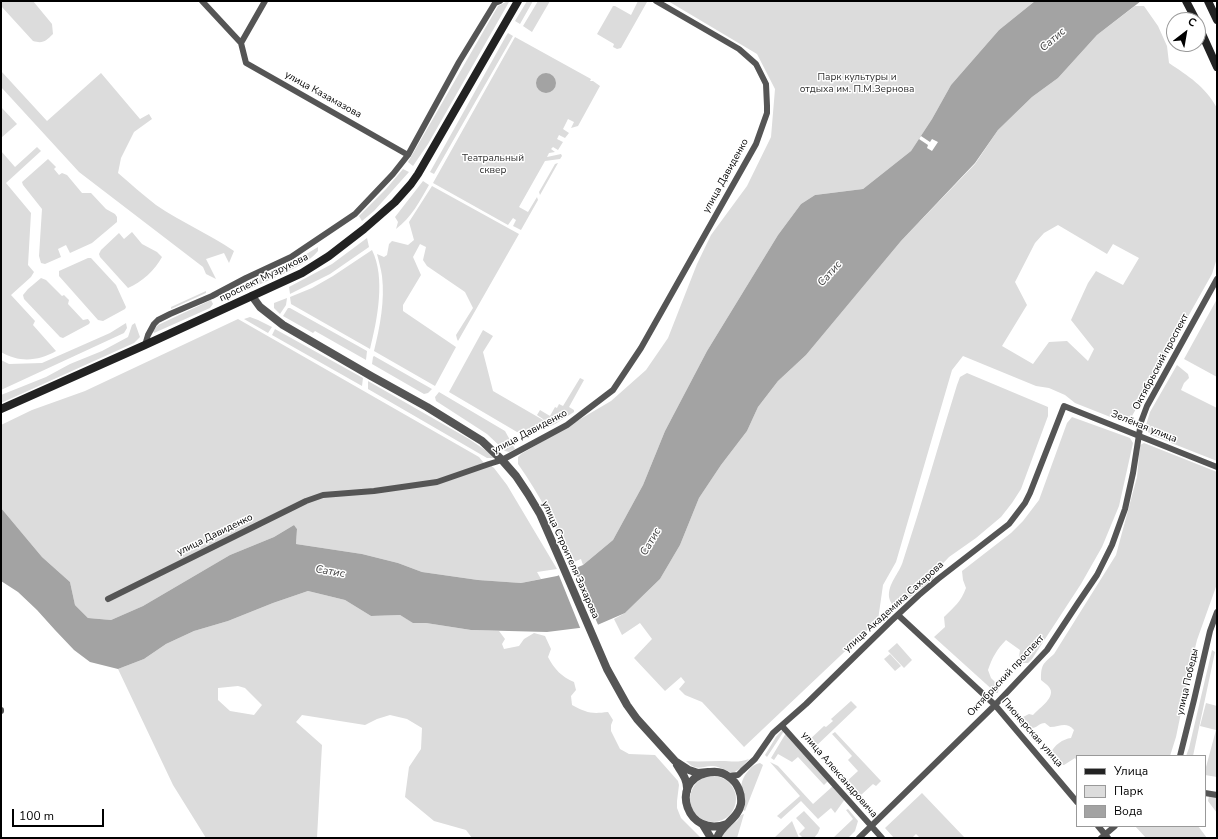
<!DOCTYPE html>
<meta charset="utf-8">
<style>
body{margin:0}
#map{position:relative;width:1218px;height:839px;overflow:hidden;background:#fff;font-family:"Nunito Sans",sans-serif}
canvas{display:block}
.frame{position:absolute;inset:0;border:2px solid #000;pointer-events:none}
.legend{position:absolute;left:1076px;top:755px;width:130px;height:72px;box-sizing:border-box;background:#fff;border:1px solid #999;margin:0;padding:5px 7px;list-style:none;font-size:12px;color:#000}
.legend li{display:flex;align-items:center;gap:8px;height:20px}
.legend b{width:20px;border:1px solid #999}
.north{position:absolute;left:1166px;top:12px;width:40px;height:40px;box-sizing:border-box;background:#fff;border:1px solid #999;border-radius:50%;rotate:31deg;font-size:11px;font-weight:700;line-height:16px;text-align:center;color:#000}
.north::after{content:'';display:block;margin:auto;width:14px;height:18px;background:#000;clip-path:polygon(50% 0,100% 100%,50% 72%,0 100%)}
.scale{position:absolute;left:12px;top:809px;width:92px;height:18px;box-sizing:border-box;border:2px solid #000;border-top:0;padding-left:5px;font-size:12px;line-height:14px;white-space:nowrap;color:#000;-webkit-text-stroke:3px #fff;paint-order:stroke}
</style>
<div id="map">
<canvas width="1218" height="839"></canvas>
<div class="frame"></div>
<ul class="legend">
<li><b style="height:5px;background:#222"></b>Улица</li>
<li><b style="height:11px;background:#dcdcdc"></b>Парк</li>
<li><b style="height:11px;background:#a3a3a3"></b>Вода</li>
</ul>
<div class="north">С</div>
<div class="scale">100 m</div>
</div>
<script>
const context = document.querySelector('canvas').getContext('2d');
context.lineJoin = 'round';
function fillPath(path, color) { context.fillStyle = color; context.fill(path, 'evenodd'); }
function stroke(path, color, width, dash) { context.strokeStyle = color; context.lineWidth = width; context.lineCap = dash ? 'butt' : 'round'; context.setLineDash(dash || []); context.stroke(path); }
function label(font, color, halo, rows, align = 'center') {
  context.font = font + ' "Nunito Sans",sans-serif'; context.lineWidth = 3; context.setLineDash([]); context.textBaseline = 'middle'; context.strokeStyle = halo; context.fillStyle = color; for (const [text, x, y, turn = 0] of rows) {
    context.save(); context.translate(x, y); context.rotate((+turn || 0) * Math.PI / 180); context.textAlign = isNaN(turn) ? turn : align; if (halo) context.strokeText(text, 0, 0); context.fillText(text, 0, 0); context.restore();
  }
}
fillPath(new Path2D(`
 M1,1H33L52,24L53,34C46,41 43,44 33,41L1,6Z
 M508,1H509V2L428,144L413,166L408,162L498,6Z
 M527,1H533L520,24L515,21Z
 M538,1H550L532,32L523,26Z
 M638,1L647,2L621,48L617,49L613,47L614,44L597,34L613,6H615L631,15Z
 M668,1H1035L999,30L951,85L932,119L911,151L863,189L815,195L801,204L778,235L707,351L665,431L643,485L613,540L583,565L581,559L571,563C557,528 540,495 518,464V457L521,454L611,401L646,370L668,338L697,264L711,235L747,186L771,137L775,89L757,54Z
 M1135,6H1144L1158,26L1167,46L1169,63C1188,76 1205,86 1217,108V258L1212,274L1132,416L1123,422L1075,403L1065,395L1049,388L1036,386L963,356L952,370L896,562L883,585L878,620L744,747L702,702L685,695L679,689L685,682L681,677L665,691L634,658L652,639L640,623L622,635L614,619L625,613L660,579L680,545L699,498L721,465L747,431L758,407L778,381L806,355L901,241L975,164L998,130L1032,97L1058,78L1097,35ZM1058,225L1107,254L1113,244L1139,258L1123,285L1096,271L1088,283L1071,320L1094,349L1088,361L1067,341L1049,342L1033,364L1002,346L1027,305L1015,282L1035,243L1044,233Z
 M508,33L513,36L434,174L430,172L506,36Z
 M515,37L591,79L590,81H593L600,86L578,126L571,128L574,122L568,119L563,129L569,133L565,138L559,135L557,139L563,142L558,150L553,147L551,149L555,152L549,153L547,157L561,154L562,156L560,159L545,161L519,207L528,212L537,197L538,200L521,230L513,226L516,220L513,218L508,225L433,183Z
 M1,71L47,121L101,73L140,119L149,114L152,119L134,132L121,158L118,173C131,184 143,195 156,205C181,222 209,234 234,251L229,263L224,253L206,259L216,279L206,274L203,267L79,172L1,87Z
 M1,107L17,124L1,138Z
 M37,147L41,151L6,183L31,213L28,265L34,272L31,277L11,295L35,321L33,325L56,351C39,361 19,363 1,352V151L15,167Z
 M48,159L56,167L54,169L59,175L62,173L67,175L82,193H91L106,209L115,214L117,217V222L92,243L70,253L66,245L58,249L61,257L45,264L41,263L39,256L42,209L23,185L22,182Z
 M558,163L540,195L539,192L555,164Z
 M403,169L409,172L374,211L362,221L359,216L386,189Z
 M423,181L429,185C420,201 411,218 396,229L398,222L395,217Z
 M432,186L519,234L458,341L457,339L456,335L473,308L465,292L427,266L423,260L426,247L420,244L413,257L421,275L403,305V311L456,347L435,386L374,351C380,327 385,300 382,276C381,269 379,262 377,254L384,257L387,255L389,244L392,241L408,245L414,240L409,222Z
 M132,232L142,244L157,252L162,257C155,270 142,282 128,288L100,257L99,254L101,250L119,233L124,239Z
 M367,238L369,247L330,274L290,294L289,287L332,264Z
 M318,247V251C309,262 294,268 281,275L278,269L298,259Z
 M372,250C386,278 377,321 370,349L291,304L290,297L312,288L333,276Z
 M88,258H91L116,285L126,307L125,309L103,321L98,320L59,276V271Z
 M273,272L276,277L225,300H221L218,297Z
 M41,278L46,280L62,296L64,295L69,300L68,304L83,320L88,319L90,322L89,324L63,338L60,337L24,299L23,295L28,289Z
 M206,291V293L171,309V307Z
 M287,298L286,305L280,314L274,308V303Z
 M1217,299V377L1184,359Z
 M211,300L213,304L210,308L154,333L153,331L158,325Z
 M288,308H290L367,351L366,360L315,331L313,333L283,316Z
 M250,317L258,320L272,327L268,333L244,319Z
 M238,319L479,457L484,463L489,464L494,468L507,485L557,569L537,572L541,579L521,583L478,580L422,572L398,563L362,554L296,544L297,529L294,525L274,537L230,555L143,606L111,620L88,618L75,605L70,582L42,557L1,508V425L32,410L85,391Z
 M126,323L127,328L124,333L1,390V360L9,364L42,363L110,333Z
 M135,323L140,337L134,343L1,403V395L46,377L70,364L102,351L128,337L132,325Z
 M275,329L363,378L362,386L272,335Z
 M483,330L493,336L483,352L493,391L543,420L546,425L532,430L517,432L449,392Z
 M374,356L432,389L428,393L424,394L372,364L373,357Z
 M1177,365L1188,374L1189,378L1184,383L1181,390L1217,408V461L1151,435L1147,431L1146,425L1150,412Z
 M967,373L1048,407V416L1021,489L1012,503L1001,517L976,538L949,557L934,573L933,579L901,604L896,607C892,605 890,602 889,597C888,583 899,574 903,561C922,503 939,443 957,385L960,377Z
 M580,378L584,380L569,407L574,410V412L555,424L548,427L543,419L537,415L540,410L550,416L555,407L557,408L559,404L563,406Z
 M368,381L469,439L497,458H487L368,389Z
 M439,392L505,431L515,449L509,452L505,451L487,434L436,401L435,397Z
 M1072,417L1130,438L1133,443L1119,506L1102,547L1081,584L1032,659L1028,663H1023L1019,657L1020,650L1006,640C997,649 992,658 988,670L991,678L999,686L998,693H996L934,637L945,627L944,617C954,607 961,602 966,588L963,580L962,571L1011,533L1023,521L1039,500L1067,423Z
 M1144,443L1217,472V584L1197,640L1190,669L1176,737L1170,756H1077V761L1075,758L1064,765H1062L1051,753C1054,745 1063,739 1071,738L1074,730C1066,721 1060,727 1050,727L1045,723C1039,723 1037,728 1032,728L1025,722L1023,717L1029,714L1033,715C1039,708 1057,697 1049,687C1047,684 1043,682 1041,680C1041,664 1043,664 1054,654L1116,555L1137,477L1140,445Z
 M308,591L345,600L371,616L400,615L414,623H426L471,630L499,631L505,639L502,644L504,649L519,646L524,639L534,633L545,636L551,649L548,657C554,669 562,677 574,682L576,690L571,696L572,705C587,713 591,714 608,712L613,720L611,725V731L620,749L629,754L655,755L678,781L679,785L677,801V808L681,818L701,838H472L466,830L434,821L405,797L409,767L421,749L422,728L407,719L390,715L377,719L365,725L302,715L296,722L322,745L317,838H206L173,785L118,669L144,659L166,644L194,631L228,621L273,603ZM238,686L245,688L262,705L254,715L230,711L218,700V688Z
 M897,643L912,660L904,668L888,651Z
 M1212,650L1215,652L1193,756H1186L1189,748Z
 M890,654L901,666L895,671L884,659Z
 M851,701L857,707L814,748L807,742L824,726L826,727L833,721L831,719Z
 M1206,703L1217,706V777L1205,775V767H1206L1216,730L1200,726Z
 M783,729L784,731L767,757L765,755L776,737Z
 M835,732L881,781L876,786L873,784L861,795L869,805L868,806L865,803H862L845,783L858,771L848,760L852,756L832,734Z
 M786,733L829,780L824,785L798,757L792,762L778,754L774,760L771,758Z
 M749,759L741,768L733,773C727,771 720,767 714,766C701,765 698,773 686,761C698,762 709,761 721,761C732,761 738,763 749,759Z
 M770,762L778,766L813,804L833,786L845,799L835,813L831,808L818,819L801,801L781,819L777,816L800,796Z
 M760,763L763,765L745,811L743,810C742,794 737,783 749,770C752,766 755,764 760,763Z
 M690 799a23 23 0 1 1 46 0a23 23 0 1 1-46 0Z
 M922,793L965,838H920L916,834L912,838H894L885,828Z
 M1209,796L1217,797V813L1208,801Z
 M848,809L858,821L855,831L848,838H833L853,819L846,810Z
 M804,811L820,828L818,833L814,838H803L799,834L805,828L796,818Z
 M744,814L737,838H721L725,830L737,821L741,815Z
 M792,821L799,838H774Z
 M1135,826H1198L1207,838H1146Z`), '#dcdcdc');
fillPath(new Path2D(`
 M1035,1H1141L1097,35L1058,78L1032,97L998,130L975,163L901,241L806,355L778,381L758,407L747,431L721,465L699,498L680,545L660,579L625,613L595,626L547,632L471,630L426,623H413L400,615L371,616L345,600L308,591L273,603L228,621L194,631L166,644L144,659L118,669L90,662L74,650L55,630L37,610L18,592L1,581V508L42,557L70,582L75,605L88,618L111,620L143,606L230,555L274,537L294,525L297,529L296,544L362,554L398,563L422,572L478,580L521,583L557,576L583,565L613,540L643,485L665,431L707,351L778,235L801,204L815,195L863,189L911,151L932,119L951,85L999,30Z
 M536 83a10 10 0 1 1 20 0a10 10 0 1 1-20 0Z`), '#a3a3a3');
fillPath(new Path2D(`
 M921,136L930,142L932,139L938,142L932,151L927,148L928,145L919,139Z
 M573,567L599,627L595,628L581,630L558,573Z`), '#fff');
stroke(new Path2D(`
 M202,1L241,43L246,63L408,155
 M241,43L265,1
 M145,345L148,335L154,324L158,320L170,314L212,296L246,278L291,257L355,214L393,174L408,155L459,62L495,3L500,1
 M108,599L306,501L323,495L374,491L437,482L489,464L502,460L567,425L613,390L641,348L756,144L767,113V106L766,84L756,64L739,49L656,1
 M898,615L995,705L1077,802
 M1,710V711
 M782,726L882,838
 M1180,756L1194,700L1210,631L1217,612
 M728,776L738,775L742,771L755,759L773,733L806,704L891,621L919,595L938,579L1009,524L1025,503L1030,493L1064,406L1217,467
 M1205,793L1217,795
 M1098,826L1108,838
 M859,838L995,705L1047,650L1078,603L1097,575L1112,545L1125,509L1133,473L1141,422L1147,406L1217,279
 M1101,838L1115,826`), '#555', 6);
stroke(new Path2D(`
 M252,296L260,307L283,325L371,376L427,407L482,441L502,460L516,476L528,494L540,514L561,562L607,669L627,705L637,719L675,761L689,770L698,773L708,772
 M677,765C682,773 688,780 687,791
 M703,825L711,838
 M717,838C722,824 738,819 741,804C742,794 738,783 729,777C723,772 714,771 706,773C669,782 687,839 727,824`), '#555', 8);
stroke(new Path2D(`
 M1186,1L1196,20
 M1208,1L1217,20
 M1198,25L1217,67
 M1,409L145,345L302,273L329,256L364,229L395,202L411,184L418,174L518,1`), '#222', 8);
label('10px', '#333', '#fff', [
 ["Парк культуры и",857,78],
 ["отдыха им. П.М.Зернова",857,90],
 ["Театральный",493,159],
 ["сквер",493,171]
]);
label('10px', '#000', '#fff', [
 ["улица Казамазова",323,95,29],
 ["улица Давиденко",726,176,-61],
 ["проспект Музрукова",264,278,-26],
 ["Октябрьский проспект",1161,362,-62],
 ["Зелёная улица",1144,427,22],
 ["улица Давиденко",530,432,-28],
 ["улица Давиденко",215,535,-26],
 ["улица Строителя Захарова",570,560,66],
 ["улица Академика Сахарова",894,607,-42],
 ["Октябрьский проспект",1006,676,-47],
 ["улица Победы",1188,682,-77],
 ["Пионерская улица",1032,733,49],
 ["улица Александровича",839,775,49]
]);
label('italic 11px', '#444', '#fff', [
 ["Сатис",1053,40,-41],
 ["Сатис",830,274,-48],
 ["Сатис",651,542,-60],
 ["Сатис",330,572,9]
]);
</script>
